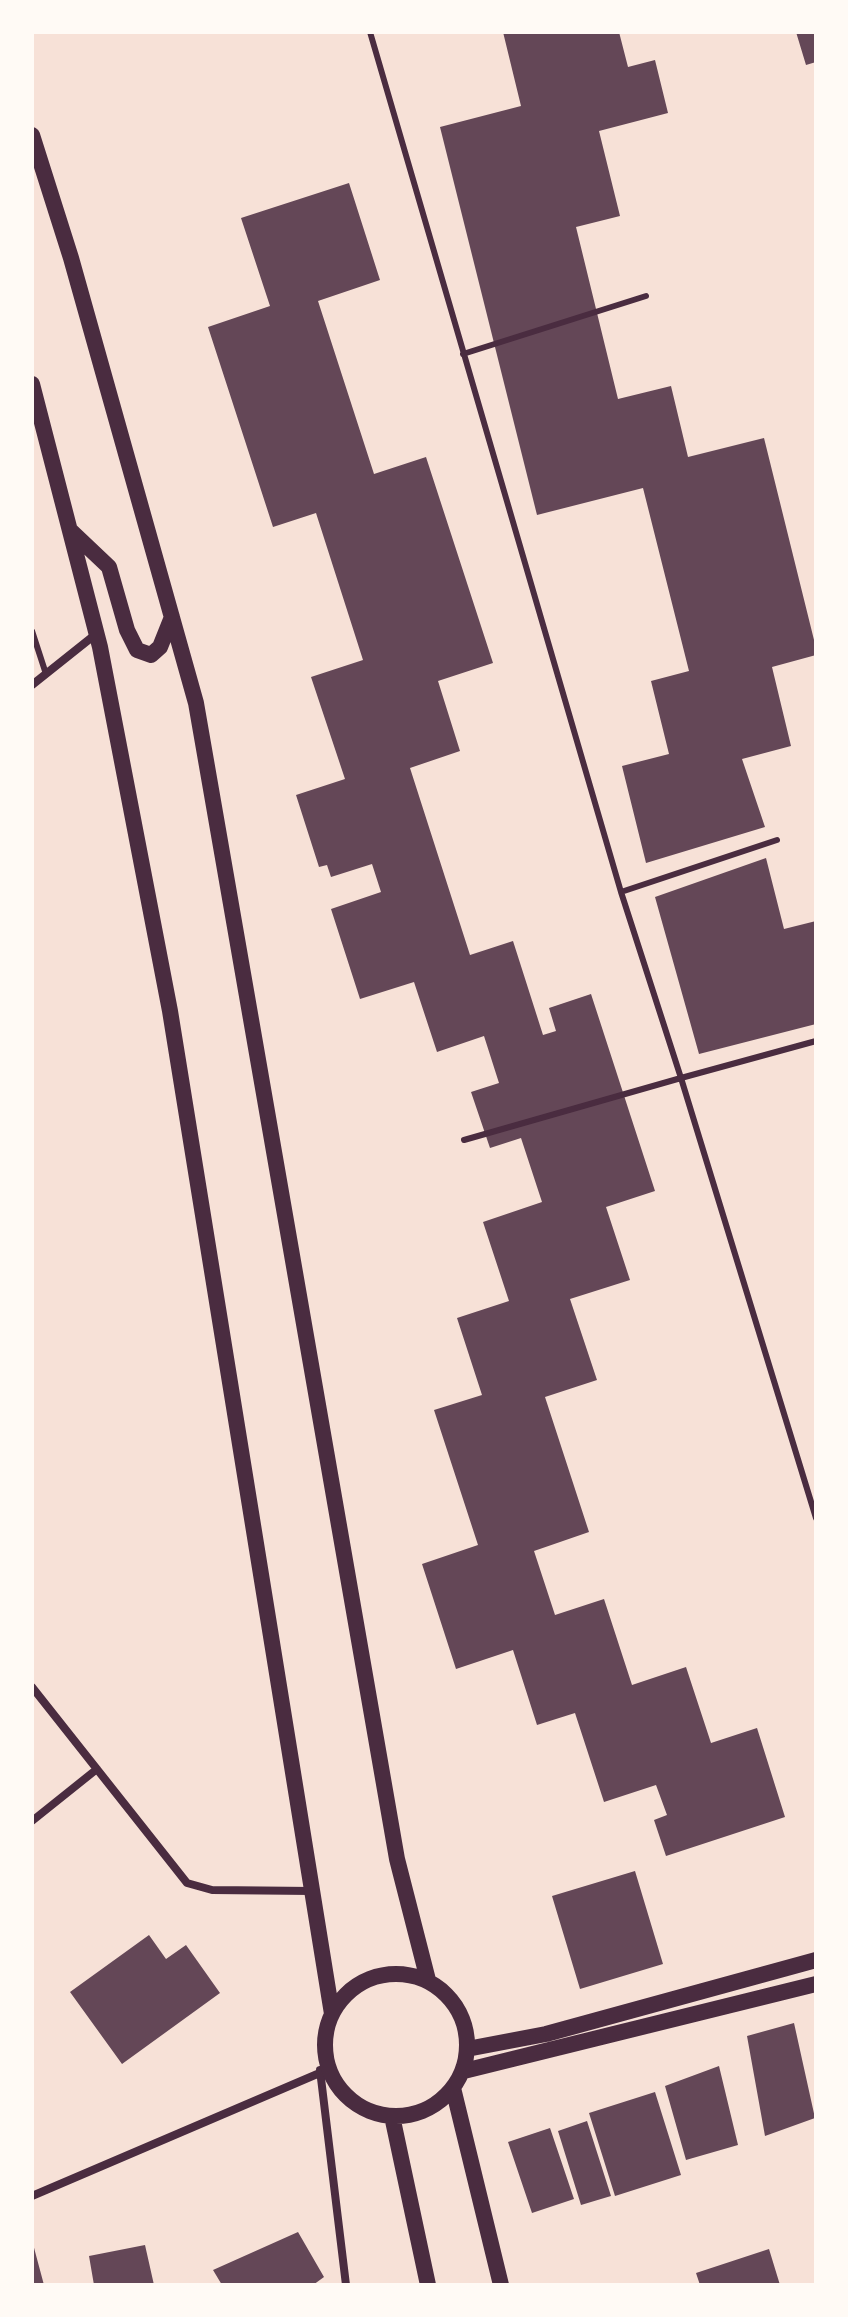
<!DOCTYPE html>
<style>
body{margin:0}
#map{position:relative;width:848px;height:2317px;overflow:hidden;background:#f7e1d7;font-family:"PT Sans Narrow",sans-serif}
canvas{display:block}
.frame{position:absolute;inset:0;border:34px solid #fffaf5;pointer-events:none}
</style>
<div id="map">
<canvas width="848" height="2317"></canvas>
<div class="frame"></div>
</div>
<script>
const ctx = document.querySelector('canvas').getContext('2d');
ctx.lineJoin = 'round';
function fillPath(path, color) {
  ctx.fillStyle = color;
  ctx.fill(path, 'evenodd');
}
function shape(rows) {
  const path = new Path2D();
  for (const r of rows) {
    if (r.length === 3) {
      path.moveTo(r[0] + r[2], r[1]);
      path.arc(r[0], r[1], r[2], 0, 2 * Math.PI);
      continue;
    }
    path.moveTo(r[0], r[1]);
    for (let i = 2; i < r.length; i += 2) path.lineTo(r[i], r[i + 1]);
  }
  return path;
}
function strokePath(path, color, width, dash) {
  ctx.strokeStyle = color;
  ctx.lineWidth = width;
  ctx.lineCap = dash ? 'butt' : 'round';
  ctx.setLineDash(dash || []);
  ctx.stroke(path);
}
fillPath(shape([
 [503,32,619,32,628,67,655,60,668,113,599,131,620,216,576,227,618,399,671,386,688,457,764,438,816,648,816,655,772,667,791,746,742,759,765,827,646,863,622,766,669,754,651,681,689,671,643,488,537,515,440,127,521,106],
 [796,32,816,32,816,62,806,65],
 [349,183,380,280,318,301,374,474,426,457,493,663,438,681,460,751,410,768,470,955,513,941,543,1035,556,1031,549,1008,591,994,655,1191,606,1207,630,1280,570,1299,597,1380,545,1397,589,1532,534,1551,555,1615,604,1599,632,1685,686,1667,711,1743,757,1728,785,1817,666,1856,654,1820,667,1815,656,1785,604,1802,575,1713,537,1725,513,1650,456,1669,422,1564,478,1545,434,1410,482,1395,457,1318,509,1301,483,1222,542,1202,521,1138,490,1148,471,1092,499,1083,484,1036,437,1052,414,982,360,999,331,909,381,892,372,864,331,877,327,865,319,867,296,795,345,779,311,677,363,660,316,513,273,527,208,327,270,306,241,218],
 [766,858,784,929,816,921,816,1024,699,1054,655,897],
 [635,1871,663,1964,580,1989,552,1896],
 [149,1935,166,1959,186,1945,220,1993,122,2064,70,1992],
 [794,2023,815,2118,765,2136,747,2036],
 [719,2066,738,2145,686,2160,665,2086],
 [655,2092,681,2175,615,2196,589,2113],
 [587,2121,611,2196,581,2205,558,2131],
 [550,2128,574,2199,532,2213,508,2142],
 [298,2232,324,2277,313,2285,222,2285,213,2270],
 [33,2244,44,2285,32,2285],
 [145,2245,154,2285,94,2285,89,2256],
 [769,2249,780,2285,700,2285,696,2273]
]), '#644757');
strokePath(shape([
 [370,32,621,892],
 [463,354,646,296],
 [32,631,46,674],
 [777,840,621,892,681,1078,816,1041],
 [464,1140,681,1078,816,1518]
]), '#4a2c40', 6);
strokePath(shape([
 [32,685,96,634],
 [32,1687,187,1883,212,1890,312,1891],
 [32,1821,97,1769],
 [320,2070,346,2285],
 [32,2196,329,2069]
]), '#4a2c40', 8);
strokePath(shape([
 [32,135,71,258,196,703,397,1859,428,1980],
 [32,384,100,647,170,1011,332,2014],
 [71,531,109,567,127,630,137,650,151,655,160,647,172,617],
 [396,2045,71],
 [467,2049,546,2034,816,1960],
 [464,2071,816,1984],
 [453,2088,501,2285],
 [392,2116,428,2285]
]), '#4a2c40', 16);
</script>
